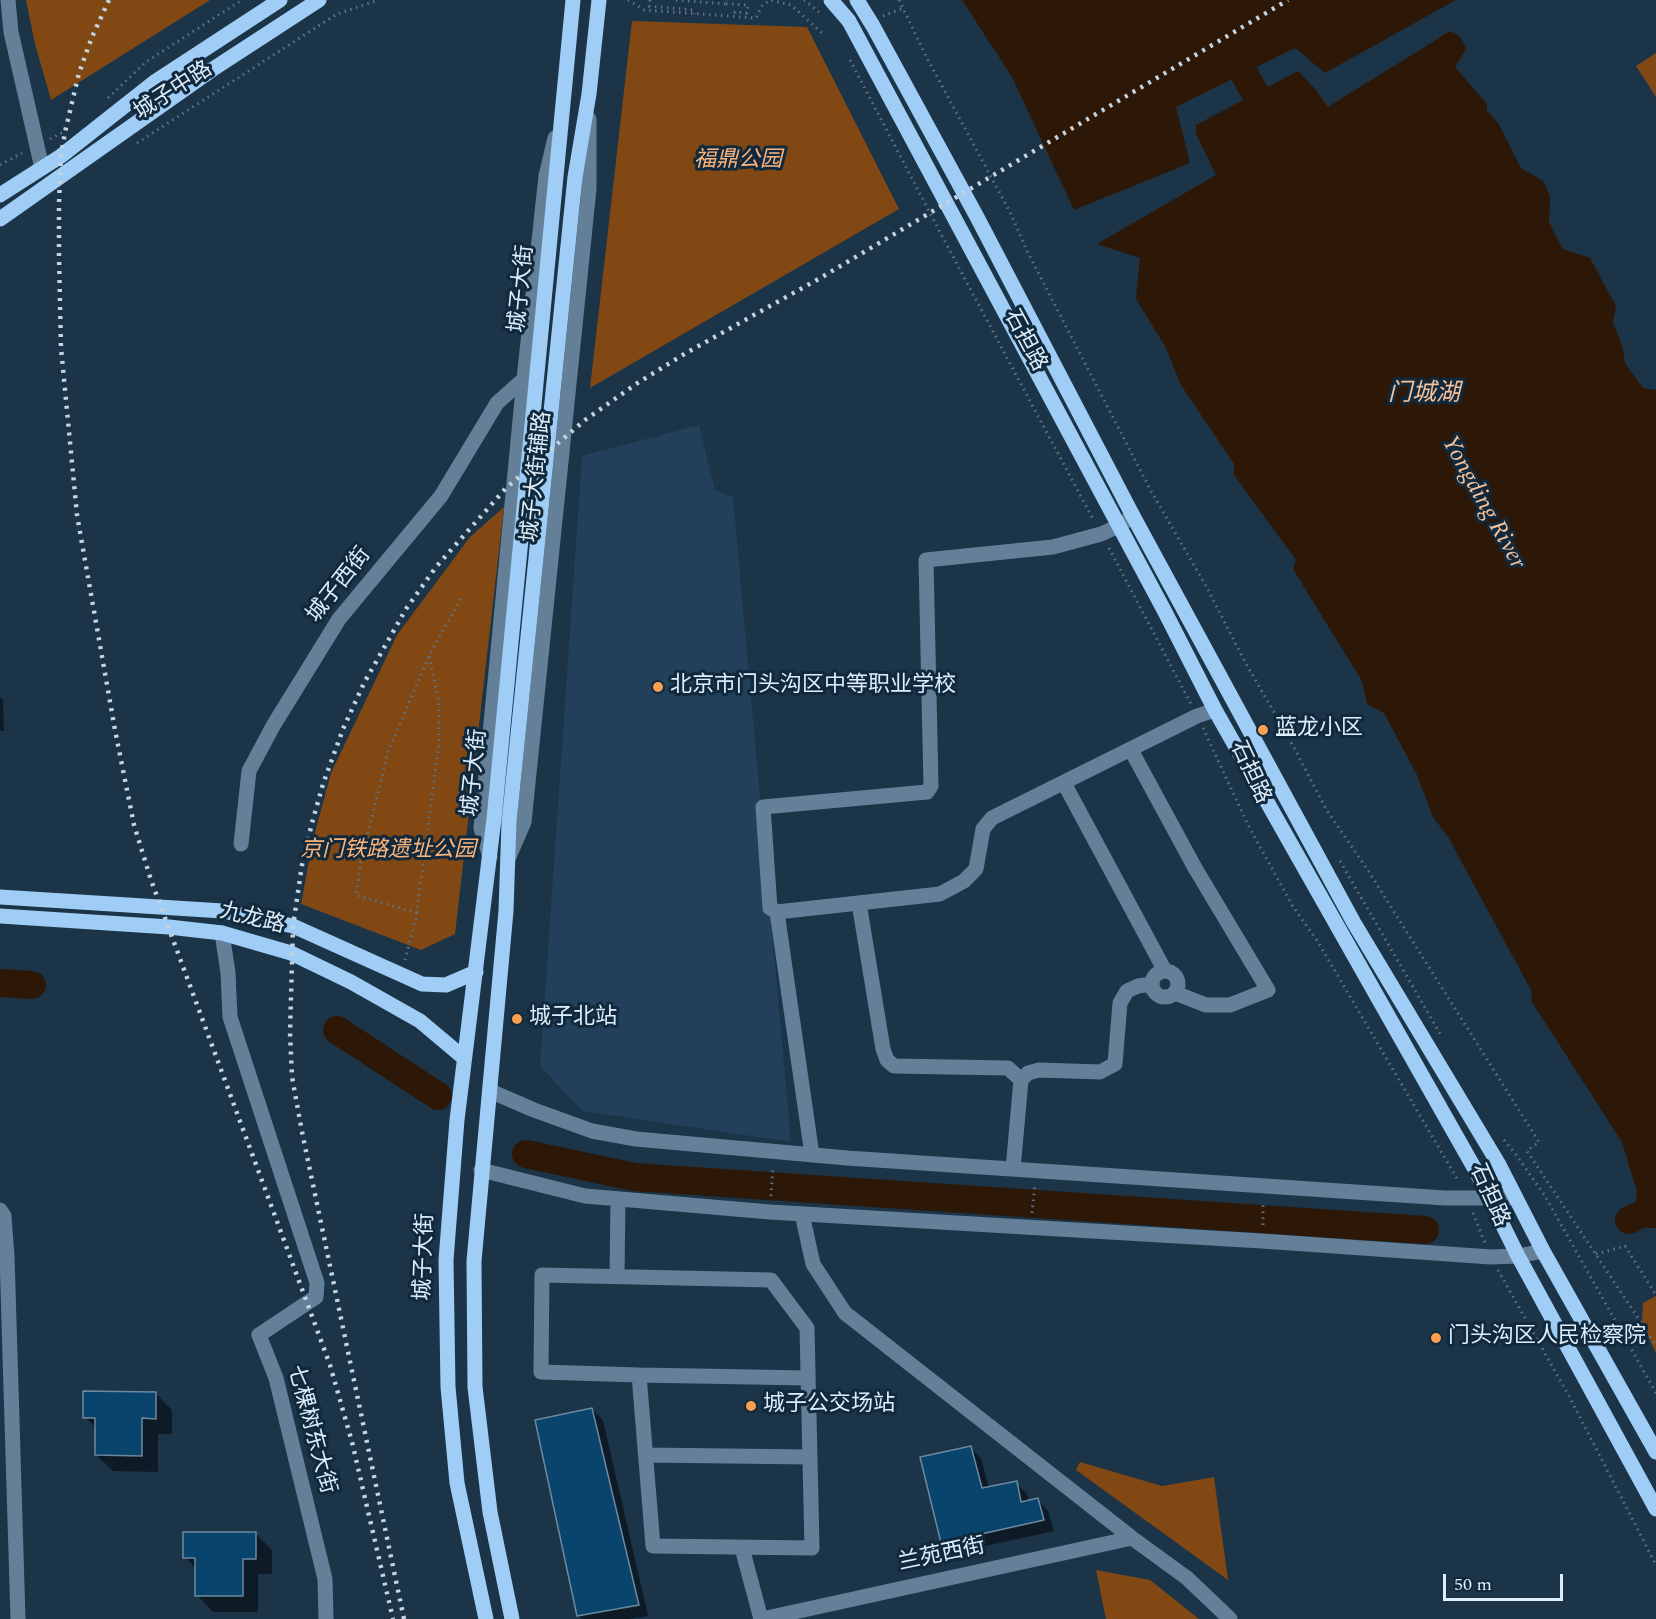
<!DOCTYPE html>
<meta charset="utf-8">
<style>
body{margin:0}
#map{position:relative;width:1656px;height:1619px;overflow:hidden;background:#1b3448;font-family:Spectral,serif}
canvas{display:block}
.scale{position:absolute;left:1443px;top:1574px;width:120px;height:27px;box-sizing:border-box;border:3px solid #deedfa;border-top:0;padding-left:8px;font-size:18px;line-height:21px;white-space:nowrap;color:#deedfa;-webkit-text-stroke:4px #11293d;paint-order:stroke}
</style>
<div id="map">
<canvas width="1656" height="1619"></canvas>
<div class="scale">50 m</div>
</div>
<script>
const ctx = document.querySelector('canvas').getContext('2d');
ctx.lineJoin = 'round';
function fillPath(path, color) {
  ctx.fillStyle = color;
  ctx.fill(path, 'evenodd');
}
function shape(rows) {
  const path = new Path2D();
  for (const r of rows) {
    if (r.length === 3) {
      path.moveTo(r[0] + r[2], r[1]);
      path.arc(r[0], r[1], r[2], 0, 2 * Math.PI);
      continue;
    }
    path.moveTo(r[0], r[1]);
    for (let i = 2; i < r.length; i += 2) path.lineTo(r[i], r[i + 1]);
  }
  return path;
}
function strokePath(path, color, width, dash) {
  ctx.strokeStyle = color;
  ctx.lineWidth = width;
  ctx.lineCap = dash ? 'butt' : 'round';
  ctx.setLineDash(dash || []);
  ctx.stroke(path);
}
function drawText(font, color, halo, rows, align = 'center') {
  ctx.font = font + ' Spectral,"Noto Sans SC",serif';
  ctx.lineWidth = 6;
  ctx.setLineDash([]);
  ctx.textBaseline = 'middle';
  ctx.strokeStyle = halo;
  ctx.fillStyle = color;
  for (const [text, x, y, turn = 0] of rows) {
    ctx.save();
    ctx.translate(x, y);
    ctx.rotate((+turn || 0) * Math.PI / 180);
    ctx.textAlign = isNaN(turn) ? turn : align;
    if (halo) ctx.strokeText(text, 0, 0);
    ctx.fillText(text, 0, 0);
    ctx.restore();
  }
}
fillPath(shape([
 [699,425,715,490,733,497,791,1142,582,1111,540,1066,582,456]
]), '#224059');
fillPath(shape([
 [26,0,210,0,51,100,35,44],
 [632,21,807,27,899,209,590,388],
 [1656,53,1656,97,1636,66],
 [504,507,455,934,421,950,301,904,313,840,331,773,397,635,470,537],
 [1656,1296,1656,1353,1642,1323,1643,1303],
 [1080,1462,1162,1486,1214,1477,1228,1580,1076,1470],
 [1096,1570,1150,1580,1199,1619,1106,1619]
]), '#814814');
fillPath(shape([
 [962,0,1456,0,1325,73,1295,48,1176,107,1190,163,1074,210,1012,77],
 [1450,31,1460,36,1466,49,1455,67,1487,104,1487,111,1498,123,1521,168,1543,181,1550,196,1549,222,1563,249,1590,258,1616,306,1613,322,1623,349,1625,363,1643,388,1656,390,1656,1228,1648,1228,1635,1206,1637,1192,1622,1142,1532,1002,1531,990,1448,837,1433,817,1417,775,1384,713,1367,704,1362,681,1293,569,1296,560,1234,475,1234,464,1181,385,1165,346,1136,299,1140,258,1097,244,1216,175,1196,134,1196,125,1298,71,1316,90,1328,107]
]), '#2d1807');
fillPath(shape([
 [0,697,3,700,4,731,0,731],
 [156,1394,172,1410,172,1434,158,1434,158,1472,113,1471,96,1455,97,1429,85,1417],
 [592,1409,603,1420,648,1616,630,1619,582,1619,579,1616,537,1422],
 [970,1447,981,1458,989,1488,1016,1483,1027,1494,1029,1501,1037,1500,1048,1511,1054,1531,954,1553,943,1542],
 [256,1534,272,1550,272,1574,258,1574,258,1612,213,1612,197,1595,197,1570,185,1557]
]), '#0007');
strokePath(shape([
 [1203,0,1274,127],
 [0,983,32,985],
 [337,1030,438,1096],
 [526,1154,634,1177,1425,1230],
 [1629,1220,1656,1207]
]), '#2d1807', 28);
const building = shape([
 [83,1391,156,1392,156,1419,142,1418,142,1456,95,1455,95,1418,83,1418,83,1391],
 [592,1408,639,1605,577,1616,535,1420,592,1408],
 [971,1446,982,1488,1017,1481,1021,1502,1038,1498,1044,1520,941,1543,920,1457,971,1446],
 [183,1532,256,1532,256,1559,243,1559,243,1596,195,1596,195,1558,183,1558,183,1532]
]);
fillPath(building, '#09446c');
strokePath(building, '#6d89a1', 1.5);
strokePath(shape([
 [628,0,644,10,756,18,762,6,770,0,791,5,823,34],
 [650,0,649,6,693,10,695,14],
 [676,0,726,4,726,0],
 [804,0,819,12],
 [899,0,927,58,1011,214,1027,251,1151,491,1206,586,1245,662,1289,738,1326,809,1369,872,1539,1142,1527,1151,1656,1345],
 [726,4,748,5,747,13,735,12,734,16],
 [883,16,903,8],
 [850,60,941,234,1094,521],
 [108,98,146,62,242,0],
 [50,139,65,131],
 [137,143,337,14,379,0],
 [0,165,22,153],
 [1109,548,1191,704],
 [1203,728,1248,825,1292,905,1318,942,1459,1182],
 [1340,861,1442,1037],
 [417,913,356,895,361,861,388,752,429,656],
 [405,960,416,918,439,743,439,703,429,655,461,599],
 [1504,1140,1517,1156,1545,1196,1656,1393],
 [771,1196,773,1167],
 [1032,1213,1035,1184],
 [1473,1213,1485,1243],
 [1263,1225,1263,1202],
 [1596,1254,1625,1246,1656,1295],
 [1498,1270,1569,1396,1656,1565]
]), '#5e7385', 3, [1.5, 4.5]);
strokePath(shape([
 [8,0,11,32,42,168],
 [1131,750,1195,868,1268,990,1230,1005,1206,1005,1175,993],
 [1064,783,1165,971],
 [241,844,249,771,273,726,339,619,441,496,497,403,524,379],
 [490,857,481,828,524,379,546,176,555,138],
 [508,859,524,822,589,189,589,119],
 [859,903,883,1049,887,1060,894,1066,1008,1068,1021,1080],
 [777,912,940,894,964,881,976,869,983,829,992,818,1197,716,1215,710],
 [222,933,228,973,230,1017,317,1283,316,1297,259,1335,276,1378,325,1579,326,1619],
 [1165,984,13],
 [490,1091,534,1110,592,1131,636,1139,847,1158,1445,1198,1516,1198],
 [812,1155,777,912,770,908,763,807,927,792,931,786,926,560,1053,547,1101,534,1119,526,1133,516],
 [1013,1169,1021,1080,1028,1073,1039,1070,1100,1072,1115,1064,1120,1003,1127,991,1138,986,1152,984],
 [481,1170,585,1196,770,1212,1262,1241,1491,1257,1518,1256,1543,1251],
 [0,1210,4,1216,7,1256,18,1619],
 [802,1214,813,1264,845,1313,1132,1538,1187,1578,1230,1619],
 [542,1275,771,1280,807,1328,812,1548,653,1546,639,1375,541,1372,542,1275],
 [617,1276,618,1199],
 [639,1375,808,1378],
 [646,1455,810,1457],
 [742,1548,761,1619],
 [762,1619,1132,1538]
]), '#648098', 15);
strokePath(shape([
 [831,0,849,21,1165,612,1215,710,1476,1171,1518,1256,1656,1509],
 [857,0,873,26,977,217,1133,516,1354,923,1498,1163,1543,1251,1656,1452],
 [0,195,61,156,156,81,280,0],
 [0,219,213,69,319,0],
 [0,897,223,911,293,926,422,984,446,985,476,972],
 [0,916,169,927,222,933,291,953,351,982,420,1021,464,1058],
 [486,1619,457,1483,448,1387,446,1260,457,1120,494,819,573,0],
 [512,1619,490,1512,475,1387,474,1261,506,911,509,822,575,177,589,94,599,0]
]), '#9fcdf5', 15);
strokePath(shape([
 [109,0,92,37,79,73,65,132,61,156,59,203,59,256,61,348,77,515,115,730,134,825,151,880,330,1365,352,1442,393,1619],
 [404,1619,303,1137,292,1077,290,1033,293,926,302,865,312,823,323,784,343,729,364,683,406,609,436,567,506,488,585,420,636,384,686,353,822,277,1288,0]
]), '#c4d4e2', 4.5, [3, 6]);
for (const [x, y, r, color] of [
 [658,687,6,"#fb9e50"],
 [1263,730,6,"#fb9e50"],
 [517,1019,6,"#fb9e50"],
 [1436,1338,6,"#fb9e50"],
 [751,1406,6,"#fb9e50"]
]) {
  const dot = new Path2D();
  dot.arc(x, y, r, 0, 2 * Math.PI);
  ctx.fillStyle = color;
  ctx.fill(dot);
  strokePath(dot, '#11293d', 2);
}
drawText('22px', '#deedfa', '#11293d', [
 ["城子中路",174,92,-33],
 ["城子大街",523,289,-84],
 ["石担路",1024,341,62],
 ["城子大街辅路",538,477,-84],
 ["城子西街",340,586,-52],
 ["城子大街",476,773,-84],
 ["石担路",1249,773,65],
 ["九龙路",252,920,14],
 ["石担路",1488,1196,66],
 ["城子大街",426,1257,-88],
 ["七棵树东大街",310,1430,75],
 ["兰苑西街",942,1556,-12]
]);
drawText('italic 22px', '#fcb37a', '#11293d', [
 ["福鼎公园",738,162],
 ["京门铁路遗址公园",388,852]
]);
drawText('22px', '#deedfa', '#11293d', [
 ["北京市门头沟区中等职业学校",670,687],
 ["蓝龙小区",1275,730],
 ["城子北站",529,1019],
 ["门头沟区人民检察院",1448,1338],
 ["城子公交场站",763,1406]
], 'left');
drawText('italic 24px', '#f7c096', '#11293d', [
 ["门城湖",1424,395],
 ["Yongding River",1482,503,61]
]);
</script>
